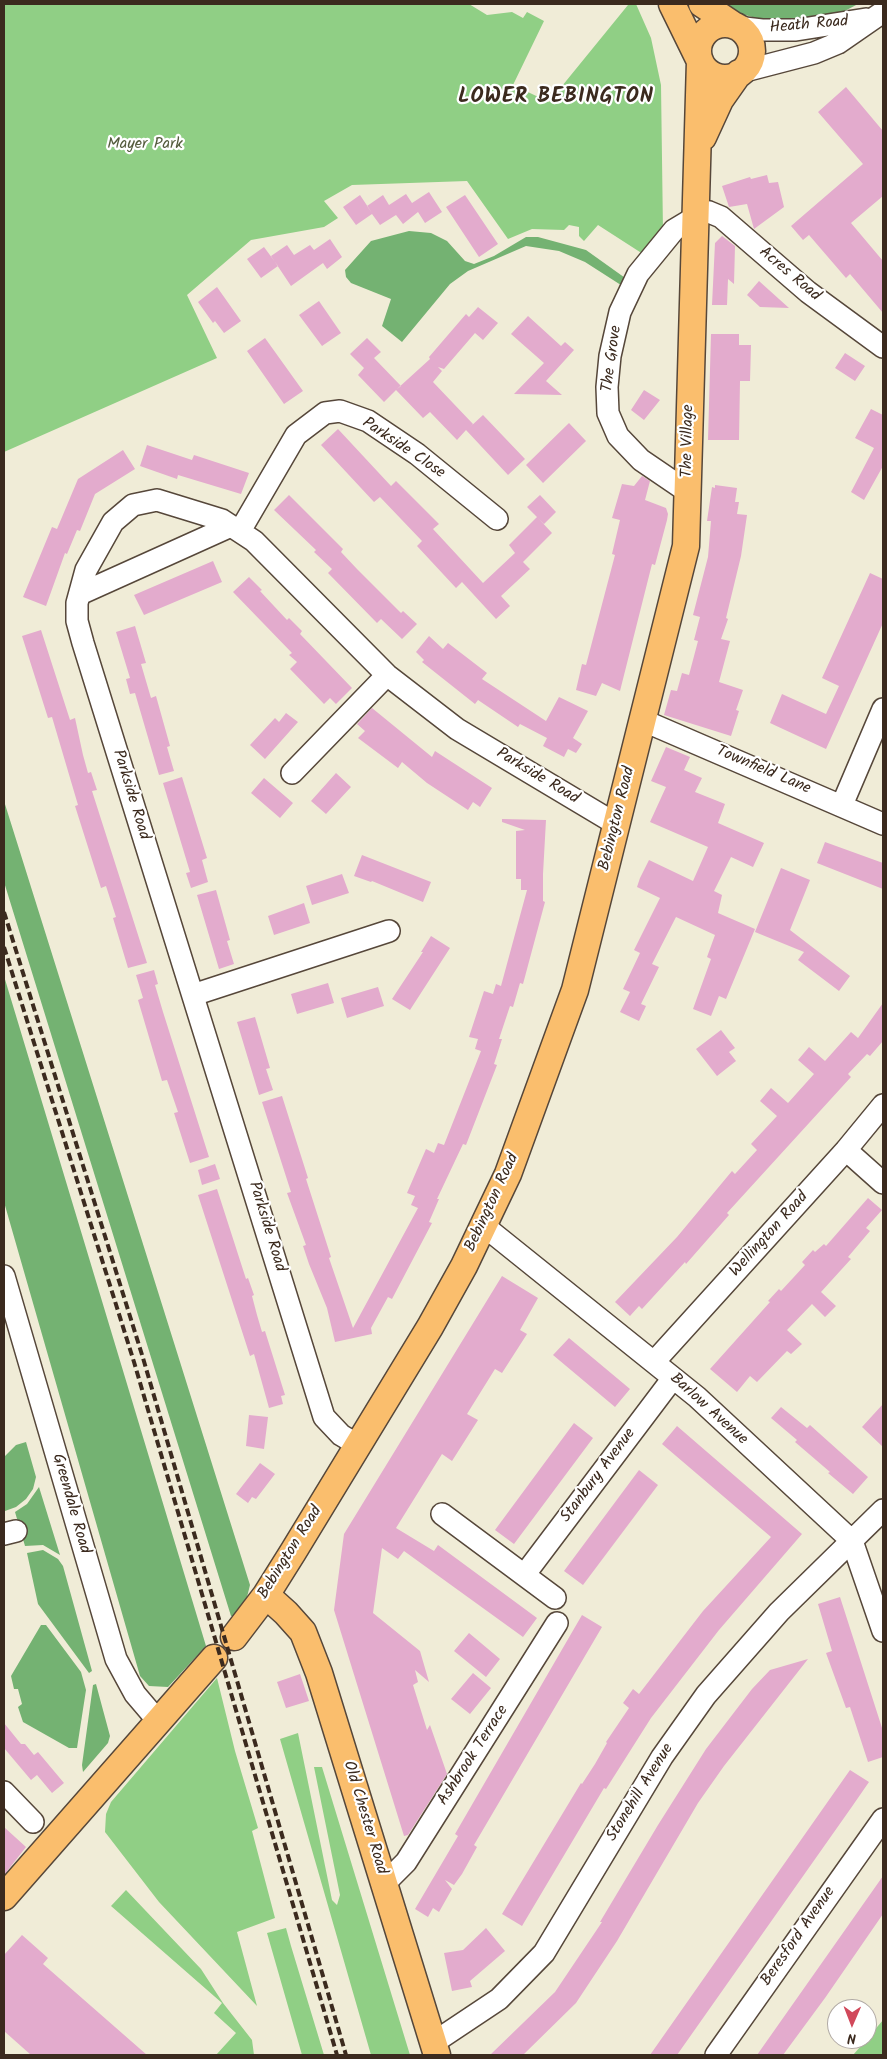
<!DOCTYPE html>
<style>
body{margin:0}
#map{position:relative;width:887px;height:2059px;overflow:hidden;background:#f0ecd7;font-family:Kalam,sans-serif}
canvas{display:block}
.frame{position:absolute;inset:0;border:5px solid #3b2a1e;pointer-events:none}
.north{position:absolute;left:827px;top:1999px;width:50px;height:50px;box-sizing:border-box;background:#fff;border:1px solid #b1aaa5;border-radius:50%;rotate:181deg;font-size:14px;font-weight:700;line-height:20px;text-align:center;color:#3b2a1e}
.north::after{content:'';display:block;margin:auto;width:18px;height:22px;background:#d1495b;clip-path:polygon(50% 0,100% 100%,50% 72%,0 100%)}
</style>
<div id="map">
<canvas width="887" height="2059"></canvas>
<div class="frame"></div>
<div class="north">N</div>
</div>
<script>
const ctx = document.querySelector('canvas').getContext('2d');
ctx.lineJoin = 'round';
function fillPath(path, color) {
  ctx.fillStyle = color;
  ctx.fill(path, 'evenodd');
}
function shape(rows) {
  const path = new Path2D();
  for (const r of rows) {
    if (r.length === 3) {
      path.moveTo(r[0] + r[2], r[1]);
      path.arc(r[0], r[1], r[2], 0, 2 * Math.PI);
      continue;
    }
    path.moveTo(r[0], r[1]);
    for (let i = 2; i < r.length; i += 2) path.lineTo(r[i], r[i + 1]);
  }
  return path;
}
function strokePath(path, color, width, dash) {
  ctx.strokeStyle = color;
  ctx.lineWidth = width;
  ctx.lineCap = dash ? 'butt' : 'round';
  ctx.setLineDash(dash || []);
  ctx.stroke(path);
}
function drawText(font, color, halo, rows, align = 'center') {
  ctx.font = font + ' Kalam,sans-serif';
  ctx.lineWidth = 4.5;
  ctx.setLineDash([]);
  ctx.textBaseline = 'middle';
  ctx.strokeStyle = halo;
  ctx.fillStyle = color;
  for (const [text, x, y, turn = 0] of rows) {
    ctx.save();
    ctx.translate(x, y);
    ctx.rotate((+turn || 0) * Math.PI / 180);
    ctx.textAlign = isNaN(turn) ? turn : align;
    if (halo) ctx.strokeText(text, 0, 0);
    ctx.fillText(text, 0, 0);
    ctx.restore();
  }
}
fillPath(shape([
 [4,4,469,4,487,15,512,12,523,18,527,12,544,21,513,85,549,102,628,5,636,4,651,38,661,85,663,232,643,254,598,225,584,241,579,236,579,227,569,225,564,230,532,229,508,239,467,181,352,185,324,201,338,218,324,227,251,240,187,295,217,358,4,452],
 [217,1678,235,1751,258,1828,252,1831,275,1918,237,1932,257,2006,159,1902,105,1832,106,1814,111,1802],
 [298,1733,332,1900,337,1905,340,1895,314,1767,322,1767,410,2055,371,2055,280,1739],
 [126,1890,201,1969,223,2003,252,2040,254,2055,216,2055,236,2033,214,2013,222,2003,111,1906],
 [286,1928,291,1946,324,2055,302,2055,267,1933],
 [883,2020,883,2055,853,2055,867,2039]
]), '#90cf85');
fillPath(shape([
 [724,4,858,4,839,14,785,22,756,18,734,12],
 [409,231,431,233,447,241,465,261,474,264,494,256,526,237,538,237,586,250,628,280,624,287,585,262,559,251,526,246,468,271,450,284,402,342,382,326,391,299,351,283,346,277,345,270,371,241],
 [4,801,250,1585,247,1597,235,1616,231,1616,4,882],
 [4,976,206,1646,168,1687,149,1686,140,1676,4,1202],
 [26,1442,36,1477,33,1489,26,1499,16,1507,5,1511,4,1457,16,1445],
 [39,1487,60,1555,43,1545,25,1546,15,1512,27,1504],
 [43,1550,58,1559,63,1566,92,1671,89,1673,38,1604,27,1553],
 [41,1625,46,1625,81,1672,86,1690,77,1748,69,1748,23,1722,18,1707,22,1704,18,1689,14,1689,11,1676],
 [96,1684,110,1736,108,1743,83,1772,82,1765,93,1685]
]), '#74b272');
fillPath(shape([
 [846,87,883,131,883,196,851,223,883,261,883,313,850,274,846,278,809,235,803,240,791,226,863,164,818,112],
 [767,175,769,183,778,182,784,207,754,229,747,204,729,207,722,186,750,177,751,179],
 [429,192,442,212,425,223,418,212,403,224,396,215,380,225,372,214,356,225,343,207,360,195,372,213,367,206,383,195,389,205,406,194,412,203],
 [465,195,498,244,479,257,446,207],
 [722,236,735,246,734,284,728,279,727,305,712,305,715,243],
 [330,239,342,257,327,269,323,263,291,286,271,256,287,245,294,255,310,245,314,250],
 [264,247,278,266,261,278,247,259],
 [759,281,789,308,760,307,747,295],
 [217,287,241,321,224,333,215,321,213,323,198,302],
 [319,301,341,333,322,346,299,315],
 [478,307,498,323,483,340,475,333,444,369,438,367,442,371,433,382,473,424,470,427,483,415,525,459,508,475,466,430,457,440,430,412,423,418,396,390,384,402,358,375,364,368,350,354,367,338,381,352,374,358,401,386,397,389,430,359,429,357,466,314,469,317],
 [528,316,561,346,565,342,574,350,546,381,562,395,514,394,544,363,511,334],
 [711,334,739,334,739,345,751,345,750,381,740,381,739,440,708,440],
 [265,338,303,391,284,404,247,351],
 [845,353,865,366,855,381,835,368],
 [644,390,660,400,644,420,631,410],
 [871,409,883,415,883,466,864,500,851,492,874,448,855,438],
 [569,423,586,441,543,483,526,465],
 [338,429,391,486,396,481,439,524,433,529,483,583,515,553,509,545,537,517,527,507,540,495,556,512,544,524,538,518,552,533,523,562,530,569,501,596,510,606,496,619,462,582,456,588,417,546,422,541,380,497,374,502,321,445],
 [147,445,192,460,194,455,249,473,241,494,178,475,177,479,140,466],
 [123,450,135,469,95,494,80,531,77,530,67,554,65,553,46,606,23,597,52,527,57,529,78,479],
 [642,476,650,481,645,500,666,508,668,514,667,520,655,565,652,564,620,691,602,683,596,696,576,690,582,664,586,665,615,555,612,554,620,520,612,518,622,484,634,486],
 [715,485,737,488,735,502,739,502,737,514,747,515,741,556,726,618,728,619,721,639,730,641,719,682,743,690,736,710,739,711,731,736,664,715,671,690,677,691,682,673,689,675,698,641,694,640,700,617,693,615,708,557,711,521,707,521,712,487,715,488],
 [289,495,343,549,341,552,357,569,401,613,403,611,417,624,402,639,381,619,377,623,328,573,332,569,314,552,316,550,274,510],
 [213,561,222,582,144,615,134,595],
 [870,573,883,579,883,623,826,749,770,723,782,694,826,714,839,686,822,678],
 [249,577,262,590,260,591,287,620,289,618,302,631,300,634,352,688,336,704,330,698,324,704,290,669,297,662,289,655,292,653,233,592],
 [135,626,146,663,141,664,151,698,156,696,170,746,167,747,174,771,159,775,135,693,130,694,126,679,130,678,116,632],
 [41,630,70,720,75,718,83,755,88,773,91,772,97,790,92,791,147,963,128,968,113,918,116,917,106,886,101,888,75,806,78,805,52,717,48,718,22,636],
 [429,636,443,649,448,643,487,673,482,679,546,721,559,697,588,711,573,738,582,744,576,753,568,749,564,757,543,746,547,738,520,724,518,727,478,700,475,704,422,662,424,660,416,652],
 [372,708,432,757,435,751,492,788,480,807,473,802,468,810,427,783,402,762,398,768,358,738,365,731,357,724],
 [286,713,298,722,265,759,250,745,275,718,279,722],
 [666,747,690,757,684,770,702,778,695,792,725,804,718,823,764,843,753,867,731,857,714,891,722,895,718,913,755,929,726,999,719,996,711,1016,693,1009,711,959,707,957,715,935,676,917,652,964,659,967,641,1004,646,1006,639,1021,620,1012,630,992,623,989,640,953,634,950,660,898,637,887,640,878,649,860,693,881,708,847,650,822,666,787,651,781],
 [336,773,351,787,326,814,311,801],
 [182,777,207,858,202,860,208,882,191,888,186,873,190,872,163,783],
 [264,778,293,803,280,818,251,793],
 [502,819,546,820,543,874,543,901,545,902,523,984,520,983,513,1007,510,1006,499,1039,502,1039,494,1064,497,1065,466,1145,463,1144,437,1199,439,1199,429,1222,432,1223,392,1299,388,1297,371,1328,372,1334,335,1342,327,1308,309,1264,303,1246,306,1245,287,1193,291,1192,262,1102,282,1096,308,1178,306,1179,331,1257,329,1258,353,1328,418,1208,411,1205,415,1196,407,1193,426,1149,434,1153,438,1143,444,1145,481,1051,475,1049,478,1039,469,1037,484,991,493,994,496,984,501,986,527,890,521,890,521,879,516,879,516,831,525,830,502,822],
 [825,842,883,863,883,889,817,863],
 [362,855,431,882,423,902,372,881,371,882,354,876],
 [781,868,810,880,790,930,850,976,839,991,798,960,804,952,755,932],
 [342,874,349,893,312,905,306,886],
 [216,890,230,940,227,941,234,964,219,969,197,895],
 [304,903,310,923,274,935,268,916],
 [431,936,450,948,410,1010,392,999,423,952,421,952],
 [154,970,158,984,155,985,163,1012,209,1157,190,1163,174,1113,178,1112,167,1080,162,1081,138,1000,143,998,136,975],
 [328,983,334,1003,297,1014,291,994],
 [378,987,384,1006,347,1018,341,998],
 [883,1003,883,1041,870,1056,867,1054,848,1074,851,1077,727,1213,729,1215,686,1264,685,1262,642,1309,639,1306,630,1316,615,1302,677,1237,732,1171,735,1174,757,1150,751,1144,777,1116,760,1101,771,1088,788,1103,814,1074,798,1060,809,1047,825,1061,851,1032,858,1038],
 [255,1017,270,1068,266,1069,273,1090,259,1095,237,1022],
 [721,1030,735,1048,729,1052,736,1061,717,1076,696,1049],
 [215,1164,220,1179,202,1185,198,1170],
 [217,1189,246,1279,248,1278,254,1295,252,1296,257,1315,262,1332,265,1331,285,1395,281,1396,283,1404,269,1408,254,1354,250,1356,198,1195],
 [868,1198,882,1210,866,1228,870,1231,848,1257,851,1259,821,1292,836,1306,825,1317,812,1304,787,1330,802,1344,791,1354,787,1351,757,1382,750,1376,737,1392,710,1369,770,1302,768,1301,779,1289,781,1291,805,1265,802,1262,813,1250,815,1252,824,1244,826,1246],
 [502,1276,538,1298,520,1330,527,1334,502,1373,495,1369,467,1414,478,1420,452,1461,442,1454,396,1528,434,1551,438,1545,537,1618,523,1637,404,1551,398,1559,382,1548,373,1613,420,1651,429,1682,415,1670,418,1682,413,1685,427,1730,430,1725,447,1774,408,1835,404,1836,334,1610,344,1534],
 [569,1338,630,1389,615,1407,553,1355],
 [883,1404,883,1447,862,1427],
 [781,1407,807,1428,810,1425,868,1477,853,1494,828,1473,830,1472,795,1442,797,1440,771,1418],
 [249,1415,268,1417,264,1449,246,1446],
 [574,1423,593,1438,514,1544,495,1530],
 [677,1426,802,1534,719,1630,651,1718,606,1789,604,1788,522,1926,502,1914,581,1783,582,1784,595,1764,607,1743,606,1742,629,1708,623,1703,633,1689,639,1694,703,1611,771,1537,662,1444],
 [260,1463,275,1474,256,1499,252,1497,248,1503,236,1494],
 [639,1470,658,1485,583,1585,564,1571],
 [840,1597,883,1731,883,1757,868,1762,850,1707,846,1708,826,1653,832,1651,818,1604],
 [582,1615,602,1627,474,1845,477,1847,462,1874,454,1885,445,1880,452,1889,439,1912,433,1908,428,1917,415,1909,458,1836,455,1834],
 [469,1633,500,1659,486,1677,454,1651],
 [808,1659,724,1766,698,1803,617,1941,576,2003,523,2055,490,2055,555,1992,602,1922,600,1922,658,1825,706,1749,752,1689,770,1670],
 [473,1673,491,1688,470,1714,451,1699],
 [300,1674,309,1701,286,1708,277,1682],
 [4,1723,21,1744,25,1744,34,1755,38,1752,64,1783,52,1793,37,1775,31,1780,4,1748],
 [850,1770,869,1782,851,1808,677,2055,650,2055],
 [4,1827,26,1847,4,1875],
 [883,1876,883,1914,825,1998,783,2055,757,2055],
 [486,1928,505,1951,470,1981,472,1987,452,1991,444,1953,463,1950],
 [22,1935,48,1958,43,1964,147,2055,31,2055,4,2031,4,1955]
]), '#e3abcd');
const minor = shape([
 [736,27,762,30,796,30,866,19],
 [741,72,814,53,838,43,883,12],
 [694,210,709,212,721,217,808,292,883,347],
 [688,492,641,460,618,436,608,413,607,387,610,356,620,312,638,274,674,230,694,218],
 [240,531,296,435,325,413,340,411,368,421,417,454,497,519],
 [80,594,231,526],
 [642,720,883,824],
 [292,773,387,675],
 [842,805,883,709],
 [193,995,389,931],
 [846,1150,883,1183],
 [484,1226,697,1397,852,1541,883,1631],
 [4,1276,116,1659,135,1694,158,1721],
 [654,1362,846,1150,883,1105],
 [358,1445,341,1435,324,1417,83,643,77,621,77,603,86,570,113,522,133,505,157,500,222,520,254,541,387,675,457,729,616,824],
 [442,1514,555,1598],
 [4,1534,16,1531],
 [525,1574,673,1378],
 [4,1792,33,1822],
 [384,1884,406,1862,557,1623],
 [433,2043,499,1999,544,1953,662,1757,706,1695,779,1612,883,1510],
 [716,2055,883,1819]
]);
const major = shape([
 [672,4,699,59],
 [702,4,735,26],
 [725,51,27],
 [703,137,720,100,739,73],
 [266,1595,286,1613,303,1632,319,1673,437,2055],
 [234,1637,266,1595,293,1552,430,1327,464,1266,508,1174,575,990,686,546,700,61],
 [4,1897,214,1658]
]);
strokePath(minor, '#56473a', 24);
strokePath(major, '#56473a', 29);
strokePath(minor, '#fff', 21);
strokePath(major, '#fabe6d', 26);
strokePath(shape([
 [4,912,143,1358,346,2055],
 [4,947,134,1362,337,2055]
]), '#3b2a1e', 4, [8, 4]);
drawText('16px', '#3b2a1e', '#fff', [
 ["Heath Road",809,26,-5],
 ["Acres Road",789,275,40],
 ["The Grove",613,359,-82],
 ["The Village",689,441,-89],
 ["Parkside Close",403,449,34],
 ["Townfield Lane",763,771,23],
 ["Parkside Road",537,777,31],
 ["Parkside Road",130,795,73],
 ["Bebington Road",618,819,-76],
 ["Bebington Road",493,1203,-65],
 ["Parkside Road",266,1227,73],
 ["Wellington Road",770,1235,-48],
 ["Barlow Avenue",708,1410,42],
 ["Stanbury Avenue",599,1476,-53],
 ["Greendale Road",70,1504,74],
 ["Bebington Road",291,1553,-58],
 ["Ashbrook Terrace",474,1756,-57],
 ["Stonehill Avenue",641,1793,-58],
 ["Old Chester Road",364,1818,73],
 ["Beresford Avenue",799,1937,-55]
]);
drawText('16px', '#545c3d', '#fff', [
 ["Mayer Park",145,145]
]);
ctx.letterSpacing = '1px';
drawText('bold 21px', '#3b2a1e', '#fff', [
 ["LOWER BEBINGTON",556,98]
]);
ctx.letterSpacing = '0px';
</script>
